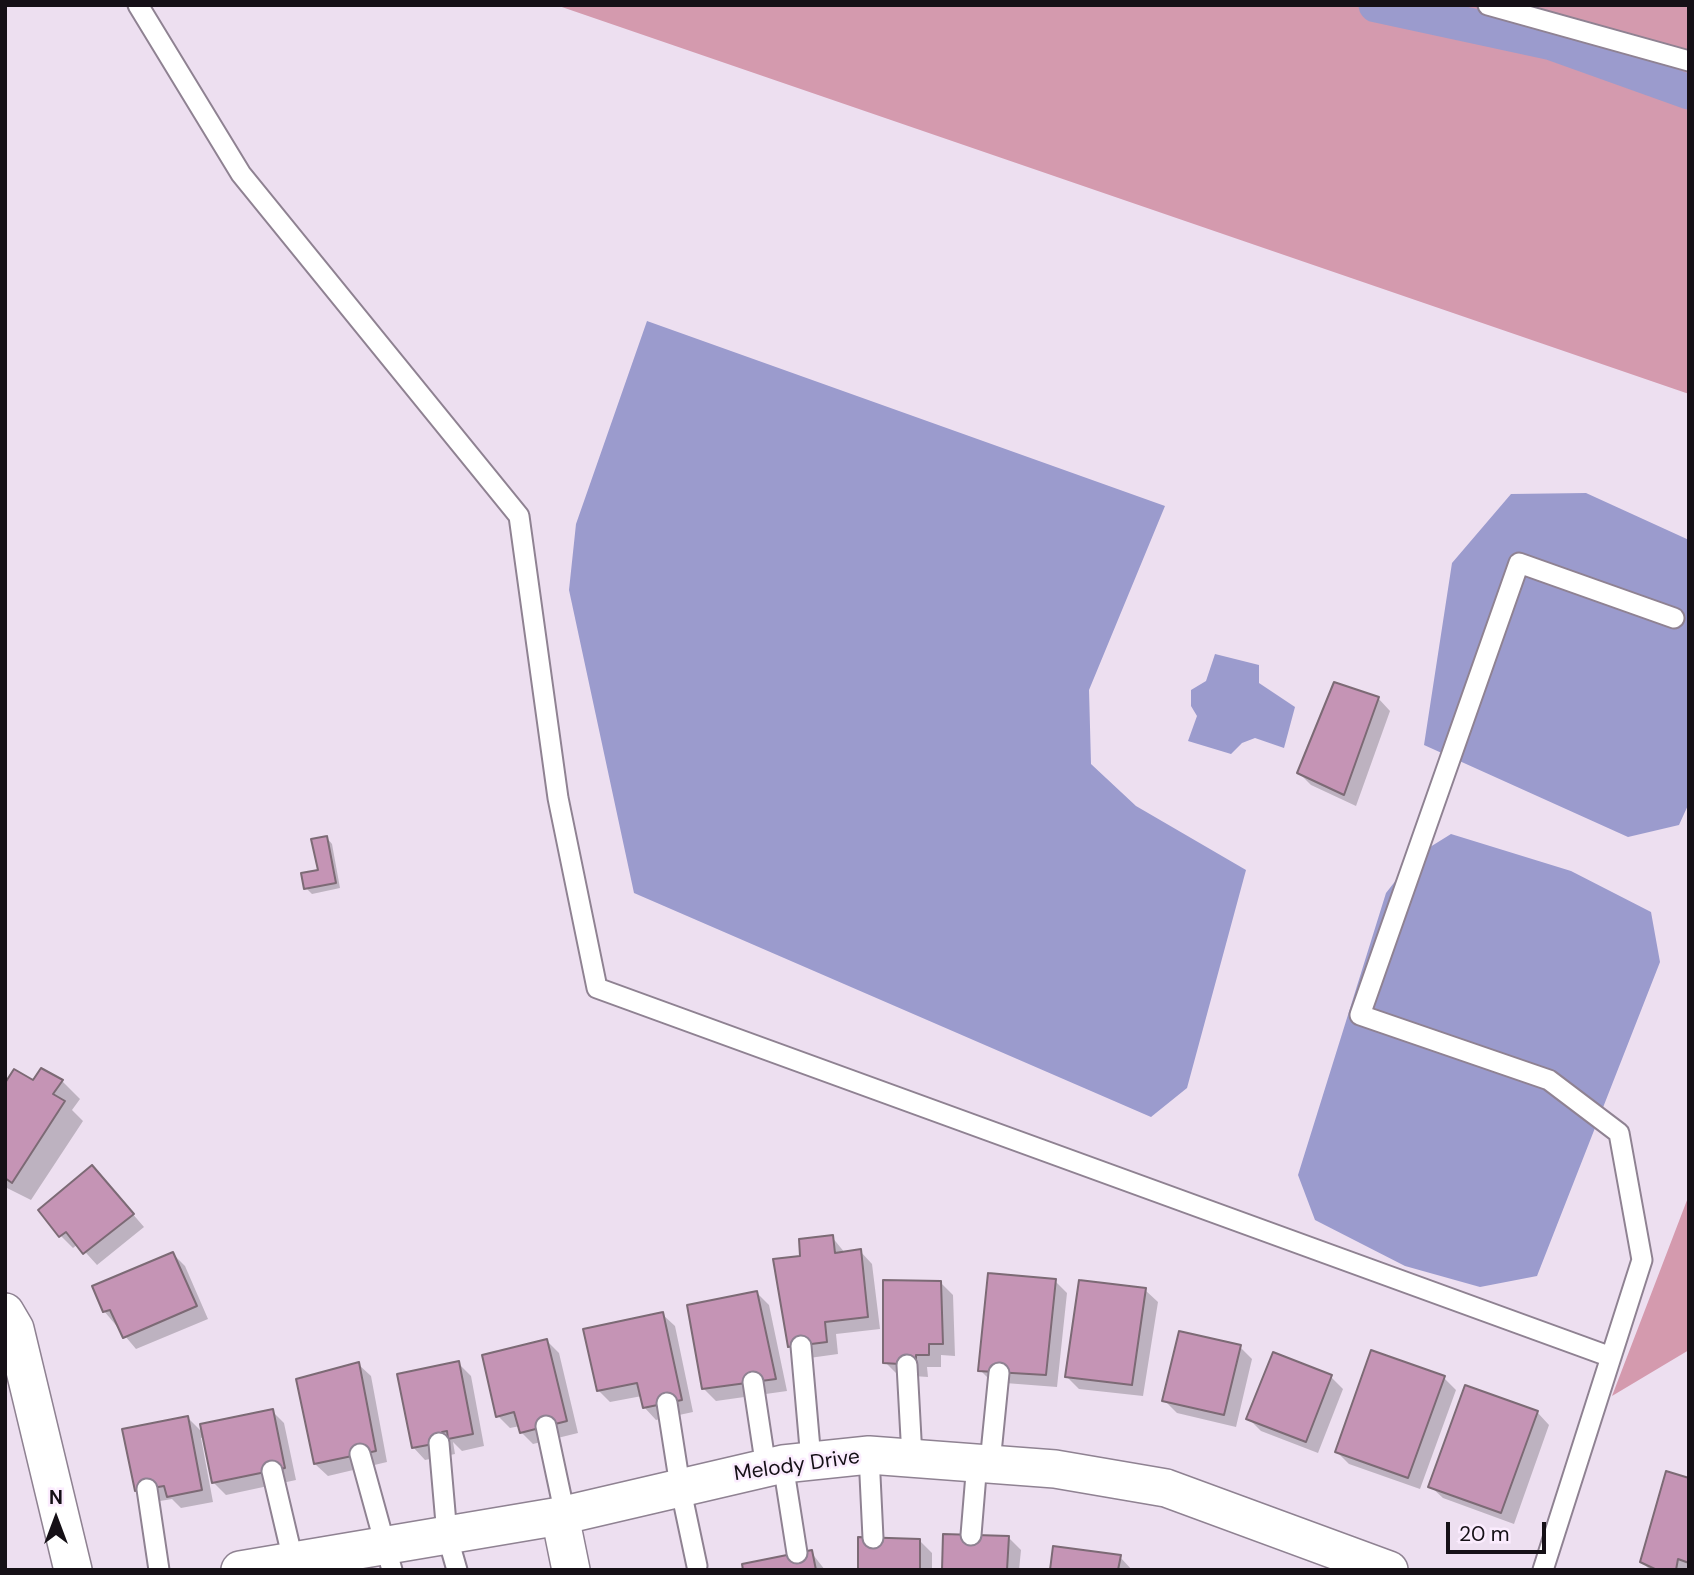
<!DOCTYPE html>
<style>
body{margin:0}
#map{position:relative;width:1694px;height:1575px;overflow:hidden;background:#eddff0;font-family:"DM Sans",sans-serif}
canvas{display:block}
.frame{position:absolute;inset:0;border:7px solid #151016;pointer-events:none}
.north{position:absolute;left:21px;top:1484px;width:70px;height:70px;-webkit-text-stroke:5px #fbecfe;paint-order:stroke;rotate:0deg;font-size:19px;font-weight:700;line-height:28px;text-align:center;color:#151016}
.north::after{content:'';display:block;margin:auto;width:24px;height:32px;background:#151016;clip-path:polygon(50% 0,100% 100%,50% 72%,0 100%)}
.scale{position:absolute;left:1446px;top:1522px;width:100px;height:32px;box-sizing:border-box;border:4px solid #151016;border-top:0;padding-left:9px;font-size:21px;line-height:24px;white-space:nowrap;color:#151016;-webkit-text-stroke:5px #fbecfe;paint-order:stroke}
</style>
<div id="map">
<canvas width="1694" height="1575"></canvas>
<div class="frame"></div>
<div class="north">N</div>
<div class="scale">20 m</div>
</div>
<script>
const ctx = document.querySelector('canvas').getContext('2d');
ctx.lineJoin = 'round';
function fillPath(path, color) {
  ctx.fillStyle = color;
  ctx.fill(path, 'evenodd');
}
function shape(rows) {
  const path = new Path2D();
  for (const r of rows) {
    path.moveTo(r[0], r[1]);
    for (let i = 2; i < r.length; i += 2) path.lineTo(r[i], r[i + 1]);
  }
  return path;
}
function strokePath(path, color, width, dash) {
  ctx.strokeStyle = color;
  ctx.lineWidth = width;
  ctx.lineCap = dash ? 'butt' : 'round';
  ctx.setLineDash(dash || []);
  ctx.stroke(path);
}
function drawText(font, color, halo, rows, align = 'center') {
  ctx.font = font + ' "DM Sans",sans-serif';
  ctx.lineWidth = 5;
  ctx.setLineDash([]);
  ctx.textBaseline = 'middle';
  ctx.strokeStyle = halo;
  ctx.fillStyle = color;
  for (const [text, x, y, turn = 0] of rows) {
    ctx.save();
    ctx.translate(x, y);
    ctx.rotate((+turn || 0) * Math.PI / 180);
    ctx.textAlign = isNaN(turn) ? turn : align;
    if (halo) ctx.strokeText(text, 0, 0);
    ctx.fillText(text, 0, 0);
    ctx.restore();
  }
}
fillPath(shape([
 [556,5,1689,5,1689,394],
 [1689,1195,1689,1350,1612,1396]
]), '#d49aae');
fillPath(shape([
 [647,321,1165,506,1089,690,1091,764,1136,806,1246,870,1187,1088,1151,1117,634,893,569,590,576,524],
 [1586,493,1689,540,1689,803,1679,825,1628,837,1424,745,1452,563,1511,494],
 [1215,654,1259,665,1259,683,1295,707,1284,748,1255,738,1242,743,1231,754,1188,741,1197,716,1191,706,1191,690,1206,681],
 [1451,834,1571,871,1651,912,1660,962,1537,1276,1480,1287,1405,1266,1315,1220,1298,1175,1386,893,1414,857]
]), '#9b9bcd');
fillPath(shape([
 [1378,698,1390,711,1356,806,1311,785,1299,773],
 [327,838,332,844,340,888,312,894,306,888,320,871],
 [62,1081,80,1099,72,1110,83,1121,31,1200,5,1187,5,1087],
 [92,1167,144,1227,97,1265,78,1244,73,1248,60,1235],
 [832,1237,845,1253,860,1251,872,1264,880,1329,836,1334,838,1354,802,1359,790,1347,802,1258],
 [173,1254,185,1266,208,1319,136,1349,104,1311],
 [1055,1281,1067,1293,1057,1387,992,1382,980,1370],
 [941,1283,953,1295,955,1356,941,1355,941,1367,927,1367,928,1377,898,1375,885,1362],
 [1145,1290,1158,1302,1143,1396,1079,1389,1066,1376],
 [757,1293,769,1305,787,1391,716,1401,703,1388],
 [662,1314,675,1326,693,1412,656,1420,644,1407,642,1396,610,1402,598,1390],
 [547,1341,559,1353,578,1433,533,1444,521,1432,520,1426,510,1428,498,1416],
 [1240,1347,1252,1359,1236,1427,1177,1413,1164,1400],
 [458,1363,471,1376,484,1446,462,1451,453,1442,455,1454,425,1460,413,1447],
 [358,1364,371,1376,387,1462,328,1476,315,1464],
 [1331,1377,1343,1389,1318,1453,1261,1431,1248,1418],
 [1444,1378,1456,1390,1420,1489,1349,1464,1337,1452],
 [272,1411,284,1423,296,1480,226,1495,214,1483,205,1437,201,1438,213,1502,181,1508,172,1499,148,1503,136,1490,188,1418,204,1434],
 [1537,1412,1549,1425,1514,1524,1443,1498,1430,1486],
 [1689,1480,1689,1570,1650,1570,1642,1562],
 [1008,1537,1021,1550,1019,1570,944,1570],
 [920,1541,932,1553,932,1570,859,1570],
 [811,1552,825,1570,744,1570],
 [1120,1557,1132,1570,1051,1570]
]), '#0003');
strokePath(shape([
 [1376,5,1552,43,1689,92]
]), '#9b9bcd', 35);
const building = shape([
 [1334,682,1379,697,1344,795,1297,773,1334,682],
 [327,836,336,883,304,889,301,873,318,870,311,839,327,836],
 [41,1068,63,1080,53,1094,65,1101,12,1183,5,1178,5,1083,14,1069,33,1080,41,1068],
 [92,1165,134,1214,83,1254,66,1232,59,1237,38,1210,92,1165],
 [833,1235,835,1253,861,1249,868,1317,825,1322,827,1342,788,1347,773,1259,800,1256,799,1239,833,1235],
 [173,1252,197,1306,123,1338,110,1310,103,1312,92,1286,173,1252],
 [988,1273,1056,1279,1046,1375,978,1371,988,1273],
 [883,1280,941,1281,943,1344,929,1344,929,1355,916,1355,916,1365,883,1363,883,1280],
 [1079,1280,1146,1288,1132,1385,1065,1377,1079,1280],
 [757,1291,776,1379,702,1389,687,1305,757,1291],
 [663,1312,682,1400,643,1408,637,1383,597,1391,583,1329,663,1312],
 [1179,1331,1241,1345,1224,1415,1162,1401,1179,1331],
 [547,1339,567,1421,520,1433,514,1412,496,1417,482,1355,547,1339],
 [1371,1350,1445,1376,1408,1478,1335,1452,1371,1350],
 [1273,1352,1332,1375,1306,1442,1246,1419,1273,1352],
 [459,1361,473,1434,448,1439,447,1431,442,1432,444,1442,412,1448,397,1374,459,1361],
 [359,1362,376,1451,314,1464,296,1379,359,1362],
 [1465,1385,1538,1411,1501,1513,1428,1487,1465,1385],
 [273,1409,285,1468,212,1483,200,1424,273,1409],
 [188,1416,202,1490,167,1497,164,1486,135,1491,122,1429,188,1416],
 [1666,1471,1689,1478,1689,1563,1678,1559,1676,1570,1657,1570,1640,1562,1666,1471],
 [943,1534,1009,1536,1007,1570,942,1570,943,1534],
 [858,1537,920,1539,920,1570,858,1570,858,1537],
 [1053,1546,1121,1555,1118,1570,1050,1570,1053,1546],
 [812,1550,816,1570,743,1570,742,1564,812,1550]
]);
fillPath(building, '#c594b5');
strokePath(building, '#7c6a75', 2);
const lane = shape([
 [138,5,241,174,519,516,558,798,597,988,1611,1357],
 [1488,5,1689,61],
 [801,1346,811,1460],
 [907,1365,912,1457],
 [753,1382,766,1468],
 [667,1403,680,1486,697,1566],
 [546,1426,565,1515],
 [439,1443,447,1535,457,1570],
 [360,1454,392,1570],
 [869,1455,873,1538],
 [990,1463,999,1373],
 [783,1464,797,1553],
 [272,1471,293,1560],
 [147,1489,159,1570],
 [971,1535,977,1462],
 [1543,1570,1642,1260,1619,1133,1549,1080,1360,1015,1519,563,1674,618]
]);
const street = shape([
 [5,1312,15,1329,73,1570],
 [560,1516,571,1570],
 [240,1570,560,1516,783,1464,869,1455,1055,1469,1166,1488,1389,1570]
]);
strokePath(lane, '#8f8292', 23);
strokePath(street, '#8f8292', 40);
strokePath(lane, '#fff', 19);
strokePath(street, '#fff', 37);
drawText('21px', '#151016', '#fbecfe', [
 ["Melody Drive",797,1466,-8]
]);
</script>
